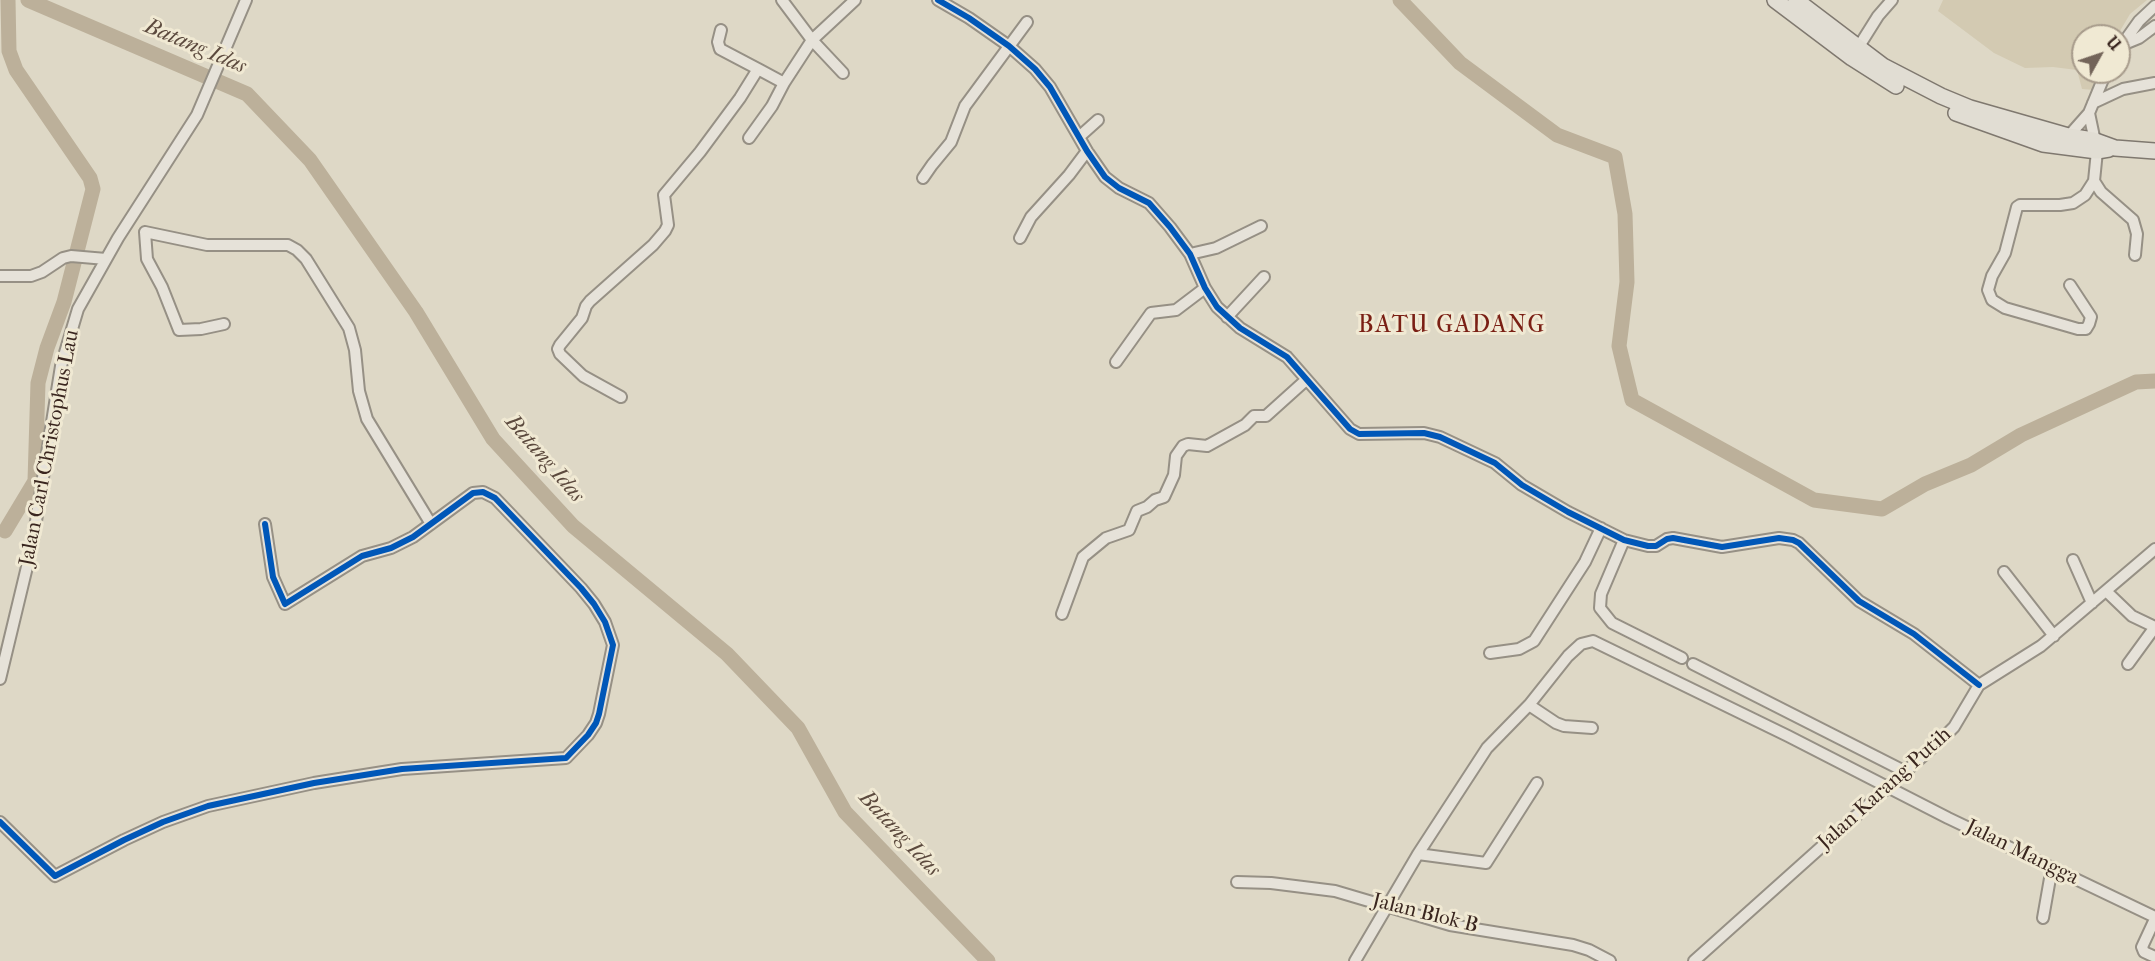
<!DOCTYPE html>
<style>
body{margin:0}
#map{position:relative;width:2155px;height:961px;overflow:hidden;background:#ded8c6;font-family:"IM FELL French Canon",serif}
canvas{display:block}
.north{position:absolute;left:2071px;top:24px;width:60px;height:60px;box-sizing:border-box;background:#f0e9d3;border:2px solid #a79b8b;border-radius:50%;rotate:50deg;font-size:16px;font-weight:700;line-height:24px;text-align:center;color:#3a261f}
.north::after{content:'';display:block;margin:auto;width:21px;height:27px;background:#736459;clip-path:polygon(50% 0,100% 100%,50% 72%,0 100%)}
</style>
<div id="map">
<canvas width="2155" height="961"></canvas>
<div class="north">U</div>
</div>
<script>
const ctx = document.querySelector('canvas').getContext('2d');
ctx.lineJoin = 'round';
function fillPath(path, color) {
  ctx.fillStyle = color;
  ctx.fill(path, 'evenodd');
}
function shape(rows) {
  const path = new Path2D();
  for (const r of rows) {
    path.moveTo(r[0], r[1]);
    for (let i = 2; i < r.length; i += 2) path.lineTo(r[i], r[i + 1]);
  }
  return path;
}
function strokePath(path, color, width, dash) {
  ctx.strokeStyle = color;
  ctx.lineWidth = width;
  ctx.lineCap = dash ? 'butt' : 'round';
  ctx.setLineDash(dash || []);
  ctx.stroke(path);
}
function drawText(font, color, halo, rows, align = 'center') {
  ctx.font = font + ' "IM FELL French Canon",serif';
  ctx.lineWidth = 6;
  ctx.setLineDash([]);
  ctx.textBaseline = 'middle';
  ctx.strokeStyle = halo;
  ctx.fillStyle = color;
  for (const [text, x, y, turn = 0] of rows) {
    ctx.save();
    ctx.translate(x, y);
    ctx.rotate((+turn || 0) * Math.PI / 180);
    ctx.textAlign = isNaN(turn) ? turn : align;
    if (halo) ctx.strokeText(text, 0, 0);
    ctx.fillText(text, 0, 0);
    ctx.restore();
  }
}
fillPath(shape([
 [1943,0,2147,0,2130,14,2117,36,2083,36,2083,72,2101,72,2094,90,2082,89,2077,70,2053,67,2025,68,1994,53,1938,11]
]), '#d3cab2');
strokePath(shape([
 [28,0,247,94,310,160,416,312,493,439,573,526,727,654,798,728,845,812,988,961],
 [1400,0,1460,63,1557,135,1615,157,1625,214,1627,282,1619,346,1632,400,1814,500,1882,509,1925,484,1971,465,2021,435,2136,382,2155,381],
 [5,531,35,481,38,383,47,348,64,302,93,189,90,178,16,70,9,51,8,0]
]), '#bcb09a', 15);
const minor = shape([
 [782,0,812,40,843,73],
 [938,0,969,18,1009,46,1035,69,1050,87,1087,151,1105,177,1119,188,1149,203,1170,227,1190,254,1205,288,1217,307,1240,328,1287,357,1350,429,1359,434,1424,433,1440,437,1495,463,1522,485,1568,512,1624,540,1648,546,1656,546,1667,539,1673,538,1722,547,1779,538,1793,540,1799,543,1859,601,1914,634,1979,685],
 [721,30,718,42,720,49,758,69],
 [2122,45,2139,38,2155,26],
 [2119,49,2139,21,2155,6],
 [1856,51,1878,16,1892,0],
 [2093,103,2123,89,2155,83],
 [1079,137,1098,120],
 [749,138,772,106,784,83],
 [2066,139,2089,113,2106,72],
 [923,178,932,165,951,142,965,106,1027,22],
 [2094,181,2101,192,2133,220,2137,234,2135,255],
 [1020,238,1031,217,1069,175,1087,151],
 [1190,254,1216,248,1261,226],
 [0,276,31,276,42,272,63,258,71,256,106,259],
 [2070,285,2091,317,2089,324,2086,329,2078,329,2005,308,1992,300,1988,290,1992,276,2005,253,2017,207,2020,205,2060,205,2073,203,2085,195,2094,181,2097,151,2089,113],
 [1227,317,1264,277],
 [224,324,201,329,179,330,162,287,147,259,145,232,207,245,288,245,297,250,306,259,349,328,355,350,359,391,367,419,431,524],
 [1116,362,1151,313,1176,310,1205,288],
 [621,397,583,376,560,354,558,349,560,345,582,318,586,306,590,301,653,245,665,231,668,225,664,195,700,152,740,98,758,69,784,83,812,40,855,0],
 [1624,540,1601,594,1600,608,1612,623,1682,658],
 [2073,560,2092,603],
 [2004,572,2054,636],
 [2106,591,2132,616,2155,627],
 [1062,614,1083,557,1106,538,1129,530,1137,511,1147,507,1155,500,1164,497,1174,475,1176,456,1183,446,1188,444,1207,446,1245,425,1254,416,1266,416,1306,380],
 [1490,653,1519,649,1534,641,1585,562,1601,528],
 [1693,664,1906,772],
 [2128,664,2155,627],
 [0,679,32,546,61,366,78,309,118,238,197,115,246,0],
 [1529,705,1556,723,1564,726,1592,728],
 [0,822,55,876,124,840,163,822,208,806,314,783,402,769,566,758,588,735,596,723,599,714,613,645,605,622,594,604,581,588,495,498,483,492,473,493,413,537,391,548,362,556,285,604,273,577,265,524],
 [1418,854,1486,863,1537,783],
 [1237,882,1271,883,1335,891,1450,925,1573,945,1589,950,1610,961],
 [2043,918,2052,867],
 [2155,919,2142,947,2144,952,2155,957],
 [1355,961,1418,854,1487,748,1529,705,1568,656,1581,644,1593,641,1788,736,1948,818,2155,917],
 [1694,961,1943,738,1954,727,1979,685,2041,646,2155,549]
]);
const highway = shape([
 [1775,0,1852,58,1896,86],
 [1796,0,1883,66,1941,96,1970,108,2068,136,2093,140,2115,148,2155,151],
 [1956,113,2043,144,2097,151,2109,149]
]);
strokePath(minor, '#969085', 14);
strokePath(highway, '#7f786f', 18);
strokePath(minor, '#e6e2d9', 10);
strokePath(highway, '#e1ddd3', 15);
strokePath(shape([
 [938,0,969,18,1009,46,1035,69,1050,87,1087,151,1105,177,1119,188,1149,203,1170,227,1190,254,1205,288,1217,307,1240,328,1287,357,1350,429,1359,434,1424,433,1440,437,1495,463,1522,485,1568,512,1624,540,1648,546,1656,546,1667,539,1673,538,1722,547,1779,538,1793,540,1799,543,1859,601,1914,634,1979,685],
 [0,822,55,876,124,840,163,822,208,806,314,783,402,769,566,758,588,735,596,723,599,714,613,645,605,622,594,604,581,588,495,498,483,492,473,493,413,537,391,548,362,556,285,604,273,577,265,524]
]), '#0057b8', 6);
drawText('21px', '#3a261f', '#f0e9d3', [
 ["Jalan Carl Christophus Lau",50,448,-79],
 ["Jalan Karang Putih",1885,789,-42],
 ["Jalan Mangga",2022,853,26],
 ["Jalan Blok B",1425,914,14]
]);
drawText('italic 22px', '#5c4a3e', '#f0e9d3', [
 ["Batang Idas",195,47,23],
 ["Batang Idas",544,459,49],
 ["Batang Idas",899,834,47]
]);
ctx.letterSpacing = '1.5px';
drawText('24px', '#7a1f14', '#f0e9d3', [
 ["BATU GADANG",1452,326]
]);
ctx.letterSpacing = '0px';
</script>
